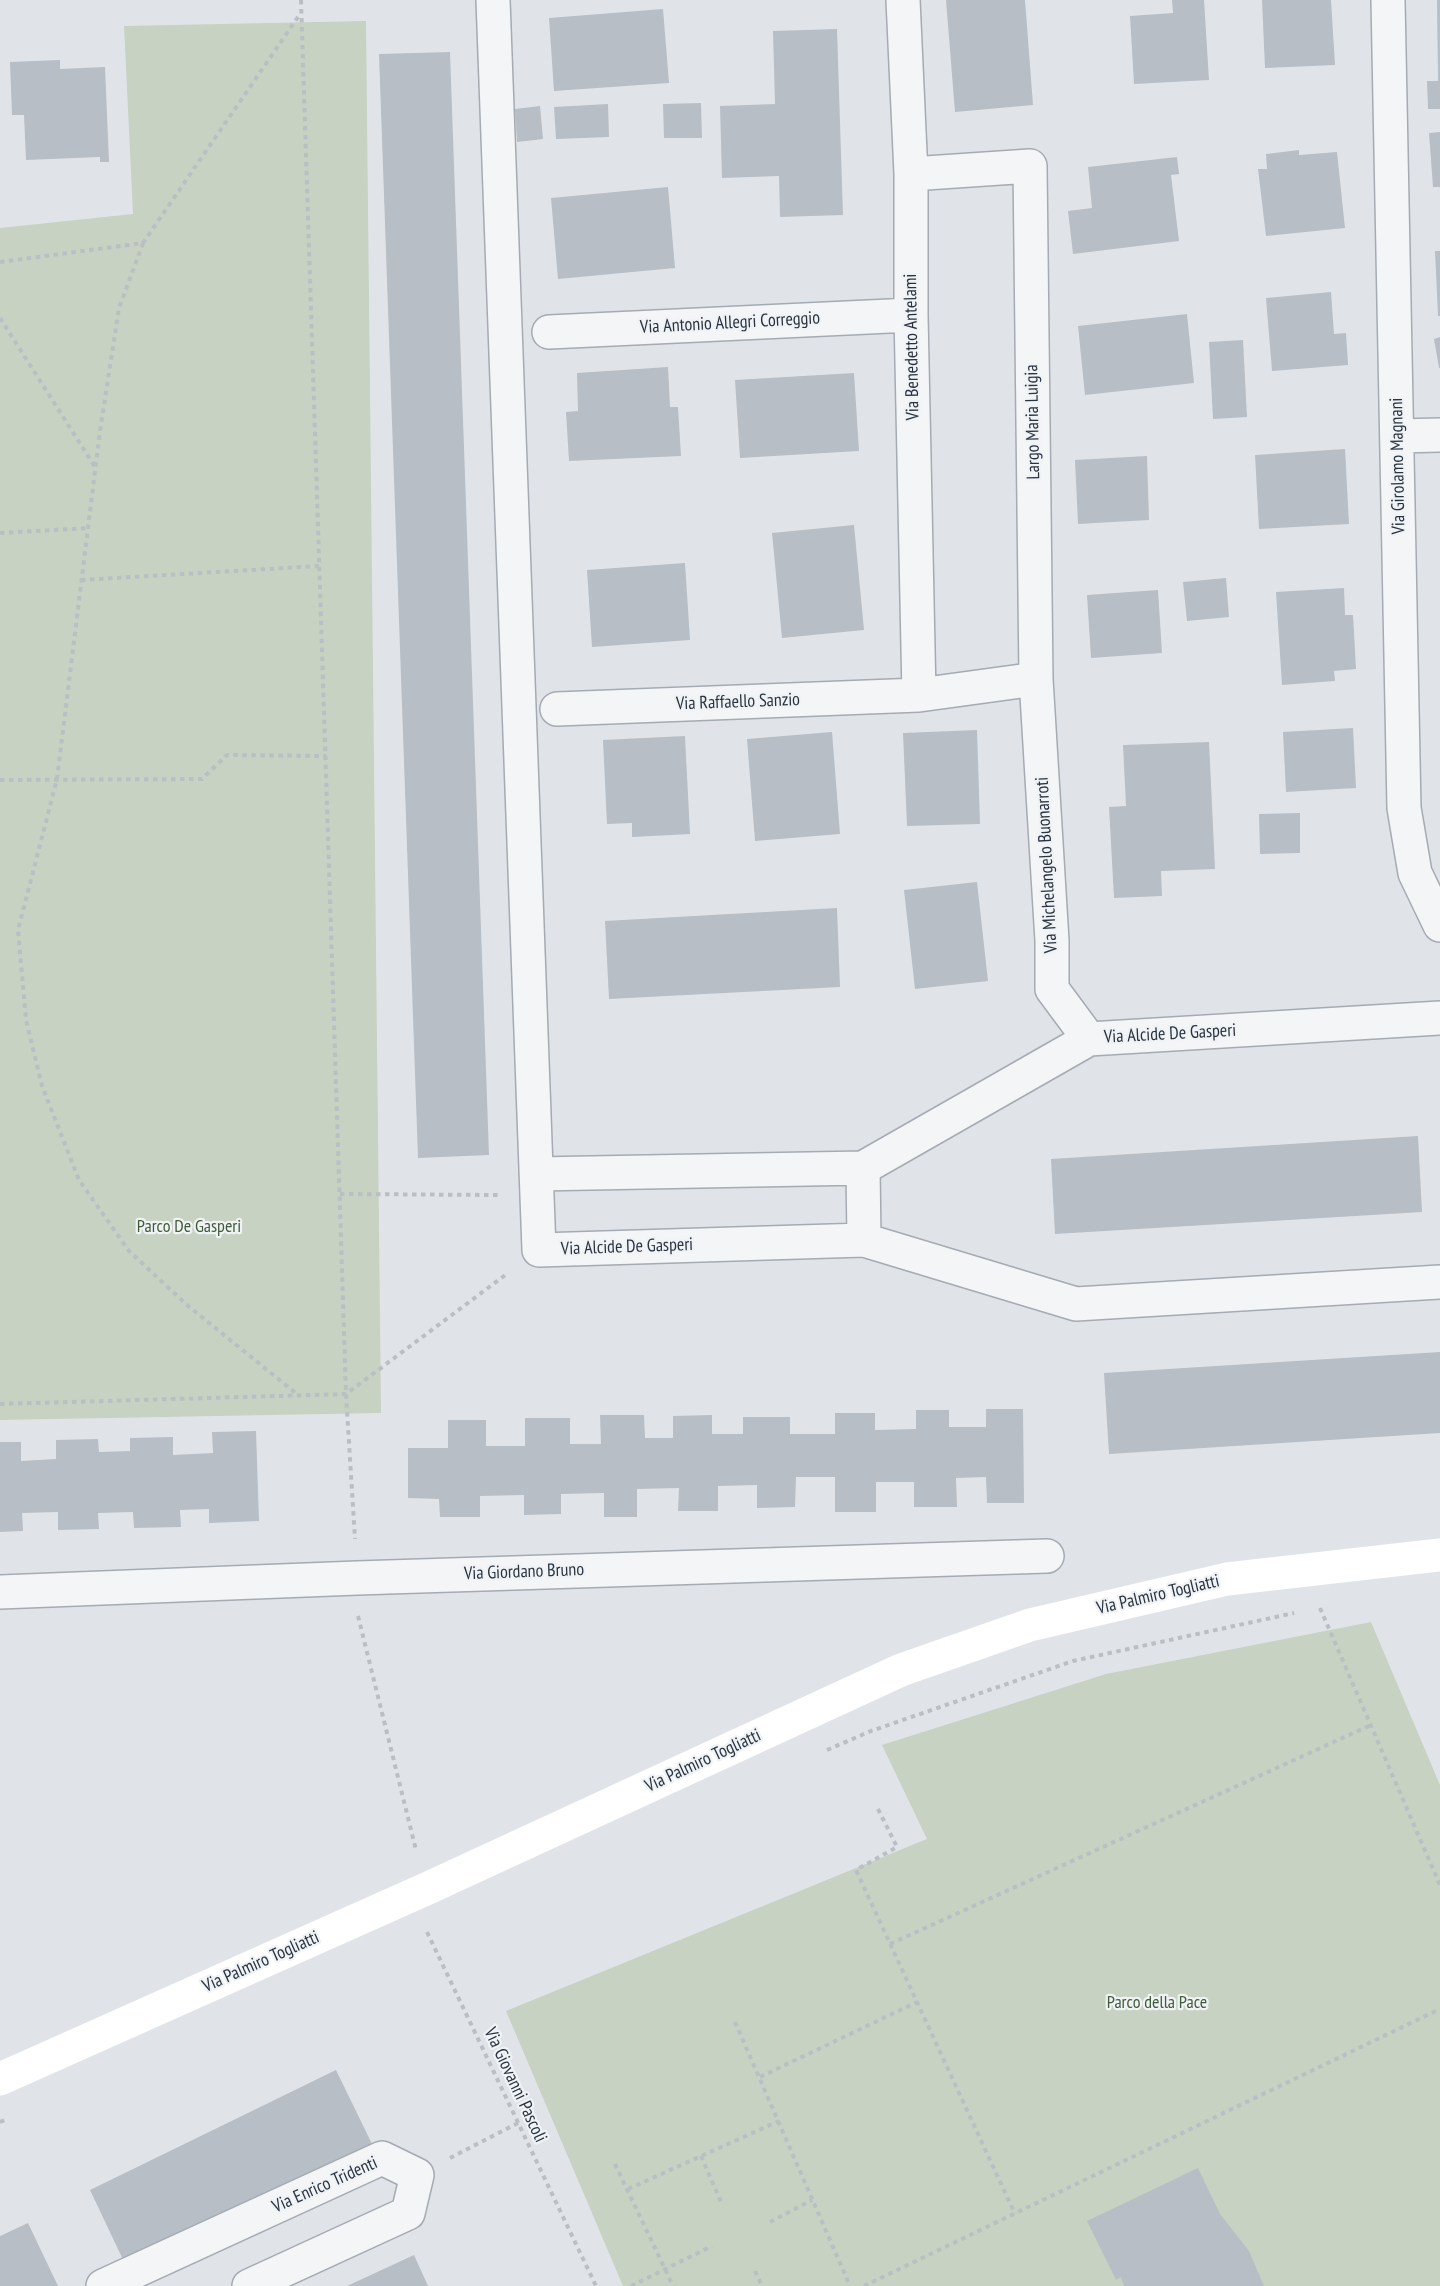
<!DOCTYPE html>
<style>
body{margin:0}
canvas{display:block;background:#e0e4e9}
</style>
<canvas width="1440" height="2286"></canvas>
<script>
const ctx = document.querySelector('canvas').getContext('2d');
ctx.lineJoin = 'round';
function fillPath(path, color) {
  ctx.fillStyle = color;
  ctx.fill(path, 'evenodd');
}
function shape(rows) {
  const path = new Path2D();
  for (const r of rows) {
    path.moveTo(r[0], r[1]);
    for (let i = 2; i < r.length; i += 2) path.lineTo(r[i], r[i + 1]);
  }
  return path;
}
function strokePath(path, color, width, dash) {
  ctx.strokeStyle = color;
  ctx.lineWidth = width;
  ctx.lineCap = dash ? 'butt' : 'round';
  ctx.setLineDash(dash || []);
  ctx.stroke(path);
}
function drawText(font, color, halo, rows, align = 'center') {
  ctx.font = font + ' "PT Sans Narrow",sans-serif';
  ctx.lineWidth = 4.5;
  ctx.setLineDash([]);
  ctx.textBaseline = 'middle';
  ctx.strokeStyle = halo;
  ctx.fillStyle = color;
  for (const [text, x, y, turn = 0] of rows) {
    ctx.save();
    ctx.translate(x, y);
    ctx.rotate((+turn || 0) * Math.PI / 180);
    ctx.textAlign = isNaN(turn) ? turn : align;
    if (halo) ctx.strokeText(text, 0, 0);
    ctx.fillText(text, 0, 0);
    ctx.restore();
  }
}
fillPath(shape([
 [366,21,381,1413,0,1420,0,228,133,214,124,26],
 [1371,1622,1440,1785,1440,2286,623,2286,506,2011,927,1839,882,1745,1106,1674]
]), '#c7d2c2');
fillPath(shape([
 [946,0,1025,0,1033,105,955,112],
 [1172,0,1204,0,1209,80,1134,84,1130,16,1173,13],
 [1262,0,1331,0,1335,65,1265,68],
 [1437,0,1440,0,1440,109,1428,109,1427,81,1438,81],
 [663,9,669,83,554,91,549,18],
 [837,29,843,215,780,217,779,176,722,178,720,106,775,104,773,31],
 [450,52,489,1155,418,1158,379,54],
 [60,60,60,69,105,67,109,162,100,162,100,157,26,160,24,115,12,115,10,62],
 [701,103,702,138,664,138,663,104],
 [608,104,609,137,556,139,554,107],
 [540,106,543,139,517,142,515,109],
 [1440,132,1440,187,1433,187,1429,133],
 [1299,150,1299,155,1337,152,1345,228,1266,236,1258,169,1267,169,1266,154],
 [1177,157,1179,174,1171,175,1179,241,1073,254,1068,211,1092,208,1088,167],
 [668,187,675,268,558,279,551,198],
 [1435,251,1440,251,1440,316,1438,316],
 [1331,292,1334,334,1346,333,1348,365,1272,371,1266,298],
 [1187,314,1194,383,1085,395,1078,326],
 [1440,337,1440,368,1439,368,1434,339],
 [1243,340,1247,417,1213,419,1209,342],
 [668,367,670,407,678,407,681,456,569,461,566,412,578,411,577,373],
 [854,373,859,451,740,458,735,380],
 [1345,449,1349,524,1259,529,1255,455],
 [1147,456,1149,520,1078,524,1075,460],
 [854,525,864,630,782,638,772,533],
 [685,563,690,640,592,647,587,570],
 [1226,578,1229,617,1187,621,1183,582],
 [1344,588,1345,615,1353,615,1356,669,1334,671,1335,681,1282,685,1276,592],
 [1158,590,1162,653,1091,658,1087,595],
 [1353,728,1356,788,1286,792,1283,732],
 [977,730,980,824,907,826,903,733],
 [832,732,840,834,755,841,747,739],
 [685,736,690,834,632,837,632,823,607,824,603,740],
 [1209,742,1215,869,1161,871,1162,896,1114,898,1109,807,1126,806,1123,745],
 [1300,813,1300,853,1260,854,1259,814],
 [977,882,988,981,915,989,904,890],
 [837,908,840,987,609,999,605,921],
 [1418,1136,1422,1212,1055,1234,1051,1159],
 [1440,1352,1440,1433,1109,1454,1104,1373],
 [986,1409,1023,1409,1024,1503,987,1503,986,1477,956,1478,957,1507,914,1507,914,1482,876,1482,876,1512,835,1512,835,1477,796,1477,795,1507,757,1508,757,1485,718,1486,718,1511,678,1511,679,1488,637,1489,637,1517,604,1517,604,1493,561,1494,561,1514,524,1515,524,1495,480,1496,480,1517,440,1517,439,1499,408,1498,408,1448,448,1448,448,1420,486,1420,486,1446,525,1446,525,1418,570,1418,570,1444,601,1444,600,1415,644,1415,645,1438,673,1438,673,1416,712,1415,712,1434,743,1434,743,1417,790,1417,790,1434,835,1434,835,1413,875,1413,875,1430,916,1429,916,1410,949,1410,949,1427,986,1427],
 [256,1431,259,1521,209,1523,209,1509,180,1510,181,1527,134,1528,133,1512,98,1513,99,1529,58,1530,58,1512,22,1513,23,1531,0,1532,0,1442,21,1442,21,1461,56,1459,56,1440,98,1439,99,1452,130,1451,130,1438,173,1437,173,1455,213,1453,212,1432],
 [336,2070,373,2146,126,2266,90,2190],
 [1198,2168,1220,2214,1249,2251,1264,2286,1124,2286,1121,2277,1116,2280,1087,2221],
 [28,2223,58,2286,0,2286,0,2236],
 [414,2255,428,2286,347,2286]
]), '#b8bec5');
const street = shape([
 [493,0,539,1250,864,1240],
 [903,0,911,174,911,315,919,695],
 [1388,0,1404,808,1415,873,1440,925],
 [911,174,1030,166,1036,679,1052,941,1052,989,1089,1039],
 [549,332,911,315],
 [1397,436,1440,435],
 [557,709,919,695,1036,679],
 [863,1168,864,1240,1076,1304,1440,1282],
 [537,1174,863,1168,1089,1039,1440,1018],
 [0,1592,357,1578,1047,1556],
 [103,2286,382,2158,417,2175,408,2213,249,2286]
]);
strokePath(street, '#a5abb3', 36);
strokePath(shape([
 [301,0,346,1394,355,1539],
 [143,243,119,308,100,431,57,779,18,930,26,1020,42,1086,79,1180,129,1251,187,1305,298,1395],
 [0,262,143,243,300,14],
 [0,318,95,467],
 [0,533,88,528],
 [81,580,319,566],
 [0,780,202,779,227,755,326,756],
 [340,1194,498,1195],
 [0,1404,346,1394,508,1273],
 [1320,1608,1440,1885],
 [358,1616,416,1850],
 [827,1750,871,1731,1073,1661,1294,1613],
 [878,1809,897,1847,856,1870,1015,2214],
 [427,1932,596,2286],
 [890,1944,1371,1725],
 [735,2022,850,2286],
 [760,2077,917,2002],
 [0,2122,8,2119],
 [701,2156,721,2202],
 [450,2158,518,2123],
 [615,2164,673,2286],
 [628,2189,779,2121],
 [770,2222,812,2200],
 [755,2271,762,2286],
 [631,2286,712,2246],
 [864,2286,1440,2009]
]), '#babfc3', 4, [4.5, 4.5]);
strokePath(street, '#f3f5f7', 33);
strokePath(shape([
 [0,2079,426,1889,901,1670,1030,1625,1227,1579,1440,1555]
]), '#fff', 33);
drawText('18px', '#29333f', '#f0f3f6', [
 ["Via Antonio Allegri Correggio",730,323,-3],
 ["Via Benedetto Antelami",912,347,-91],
 ["Largo Maria Luigia",1033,422,-91],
 ["Via Girolamo Magnani",1398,466,-91],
 ["Via Raffaello Sanzio",738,702,-2],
 ["Via Michelangelo Buonarroti",1047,865,-93],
 ["Via Alcide De Gasperi",1170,1034,-3],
 ["Via Alcide De Gasperi",627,1247,-2],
 ["Via Giordano Bruno",524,1572,-2],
 ["Via Palmiro Togliatti",1158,1595,-13],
 ["Via Palmiro Togliatti",703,1761,-25],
 ["Via Palmiro Togliatti",261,1962,-24],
 ["Via Giovanni Pascoli",515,2085,65],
 ["Via Enrico Tridenti",325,2185,-24]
]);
drawText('18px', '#415b37', '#f0f3f6', [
 ["Parco De Gasperi",189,1227],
 ["Parco della Pace",1157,2003]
]);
</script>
